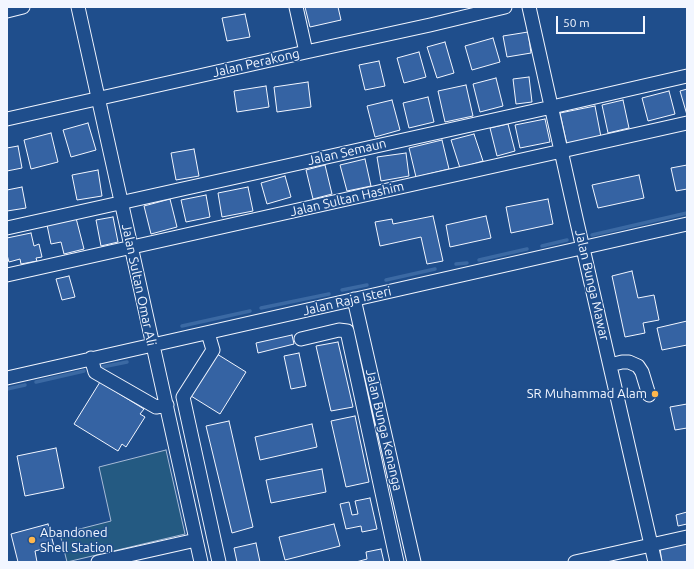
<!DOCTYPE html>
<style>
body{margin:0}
#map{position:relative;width:694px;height:569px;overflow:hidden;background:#1f4e8c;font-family:Ubuntu,sans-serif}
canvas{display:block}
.frame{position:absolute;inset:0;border:8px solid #f2f6ff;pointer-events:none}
.scale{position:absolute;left:556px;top:16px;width:89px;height:18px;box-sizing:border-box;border:2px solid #f2f6ff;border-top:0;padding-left:5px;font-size:12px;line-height:14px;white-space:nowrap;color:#f2f6ff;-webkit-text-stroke:3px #1f4e8c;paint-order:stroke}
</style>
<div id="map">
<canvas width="694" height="569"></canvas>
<div class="frame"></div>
<div class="scale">50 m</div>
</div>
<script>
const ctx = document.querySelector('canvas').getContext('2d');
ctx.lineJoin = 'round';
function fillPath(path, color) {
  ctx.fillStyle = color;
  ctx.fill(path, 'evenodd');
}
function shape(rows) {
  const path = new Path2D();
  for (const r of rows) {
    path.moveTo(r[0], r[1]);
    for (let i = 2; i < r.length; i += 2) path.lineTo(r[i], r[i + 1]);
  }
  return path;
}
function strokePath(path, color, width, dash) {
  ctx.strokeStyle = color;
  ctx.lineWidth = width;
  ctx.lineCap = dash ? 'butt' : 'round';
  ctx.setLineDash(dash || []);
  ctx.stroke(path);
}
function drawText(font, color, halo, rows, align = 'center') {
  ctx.font = font + ' Ubuntu,sans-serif';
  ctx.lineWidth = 3;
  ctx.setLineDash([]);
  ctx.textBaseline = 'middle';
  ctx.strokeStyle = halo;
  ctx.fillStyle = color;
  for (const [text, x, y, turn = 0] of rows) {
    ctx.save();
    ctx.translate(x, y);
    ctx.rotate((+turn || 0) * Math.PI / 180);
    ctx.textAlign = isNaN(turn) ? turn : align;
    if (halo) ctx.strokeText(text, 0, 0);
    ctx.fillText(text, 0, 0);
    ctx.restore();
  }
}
const green = shape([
 [166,450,185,534,67,562,60,534,111,521,99,467,166,450]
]);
fillPath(green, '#245a82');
strokePath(green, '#a8bbd7', 1);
strokePath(shape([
 [592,235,687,213],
 [542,246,567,240],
 [479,260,527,249],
 [456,264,467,263],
 [386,280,435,269],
 [342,290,367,285],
 [261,308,329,294],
 [182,326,250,311],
 [102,367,127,362],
 [36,382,84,371],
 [7,389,25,385]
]), '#3b69a3', 3.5);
const building = shape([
 [305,7,338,7,341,20,310,27,305,7],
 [245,14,250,37,227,41,222,18,245,14],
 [528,32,531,53,507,57,503,36,528,32],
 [493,38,500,62,472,70,465,46,493,38],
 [445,42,454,73,437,78,427,47,445,42],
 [419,52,426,77,404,83,397,58,419,52],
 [379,61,385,86,365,90,359,65,379,61],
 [529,77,532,102,516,104,513,79,529,77],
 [496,78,503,106,480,112,473,84,496,78],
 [308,82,311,107,277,112,274,87,308,82],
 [466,85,473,116,445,122,438,91,466,85],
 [266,86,269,107,237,112,234,91,266,86],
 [687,89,687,115,680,91,687,89],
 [669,91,675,114,648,121,642,98,669,91],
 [428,97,434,122,409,128,403,103,428,97],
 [392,100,400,130,375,137,367,106,392,100],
 [623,100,629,128,608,133,602,105,623,100],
 [595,106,601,137,567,145,560,113,595,106],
 [545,119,550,142,520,148,515,125,545,119],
 [88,123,96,150,71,157,63,130,88,123],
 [508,124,515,151,497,156,490,128,508,124],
 [51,133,58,162,31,169,24,140,51,133],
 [474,134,483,161,460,168,451,140,474,134],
 [442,140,449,169,416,177,409,148,442,140],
 [18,146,22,168,7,171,7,148,18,146],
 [194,149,199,176,176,180,171,153,194,149],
 [406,153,409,176,381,181,377,157,406,153],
 [365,159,371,186,347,191,340,165,365,159],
 [325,165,332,194,313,199,306,170,325,165],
 [687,165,687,189,676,191,671,168,687,165],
 [98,170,102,196,77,200,72,175,98,170],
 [639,175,644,198,598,208,592,185,639,175],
 [285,176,291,197,267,204,261,183,285,176],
 [22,187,26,208,7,211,7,190,22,187],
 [248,187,253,211,222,217,218,193,248,187],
 [206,195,210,217,186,222,181,200,206,195],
 [170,199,177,227,151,234,144,206,170,199],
 [548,199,553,224,511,233,506,207,548,199],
 [433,216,443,261,427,264,421,237,380,246,375,222,392,219,393,224,433,216],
 [486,216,491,238,450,247,446,225,486,216],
 [113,217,118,242,101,246,96,220,113,217],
 [76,218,84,249,64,254,61,242,51,244,47,225,76,218],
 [31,233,34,246,39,244,42,257,36,258,37,261,21,264,20,259,9,262,7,255,7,238,31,233],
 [632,271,638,298,654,295,659,320,643,323,645,333,625,337,612,276,632,271],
 [69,276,75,297,62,300,56,279,69,276],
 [687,321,687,345,662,350,657,328,687,321],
 [292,335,294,344,258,353,256,343,292,335],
 [338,342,353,407,331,411,316,346,338,342],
 [299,353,306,386,291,389,284,356,299,353],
 [217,354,246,372,220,414,191,396,217,354],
 [100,382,144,409,140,414,145,417,126,447,122,444,118,451,74,424,100,382],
 [687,404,687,428,675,430,670,407,687,404],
 [355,416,369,482,346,487,331,421,355,416],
 [229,421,253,527,232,533,206,426,229,421],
 [312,424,317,447,260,460,255,437,312,424],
 [56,448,64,488,25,496,17,456,56,448],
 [322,469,326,492,271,503,266,480,322,469],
 [370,498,377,529,362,532,361,526,346,529,340,504,349,502,352,515,358,514,355,501,370,498],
 [687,512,687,524,678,526,676,515,687,512],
 [48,524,54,546,35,551,37,562,18,562,11,534,48,524],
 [334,524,340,546,285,560,279,537,334,524],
 [256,543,260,562,237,562,234,548,256,543],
 [687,543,687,562,662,562,660,549,687,543],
 [381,549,384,562,356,562,367,559,366,552,381,549]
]);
fillPath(building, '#3563a3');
strokePath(building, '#f2f6ff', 1);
const minor = shape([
 [78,7,201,562],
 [296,7,306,52],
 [529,7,576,218,655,562],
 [7,11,23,7],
 [7,119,306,52,430,25,505,7],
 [7,228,552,107,687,76],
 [7,275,687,123],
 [354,299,414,562],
 [208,333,213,350,183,397,219,562],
 [301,339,339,330,347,331,397,562],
 [91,358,95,372,156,407,167,405],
 [610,365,622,362,629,362,638,366,642,372,649,395],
 [7,378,687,224],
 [98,562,196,540],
 [575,562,687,537]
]);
strokePath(minor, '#f2f6ff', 15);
strokePath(minor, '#1f4e8c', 13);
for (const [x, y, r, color] of [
 [655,394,4,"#ffb74d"],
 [32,540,4,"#ffb74d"]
]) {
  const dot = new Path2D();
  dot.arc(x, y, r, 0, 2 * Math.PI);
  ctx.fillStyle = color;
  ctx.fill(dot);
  strokePath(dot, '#1f4e8c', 1.5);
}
drawText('13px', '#f2f6ff', '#1f4e8c', [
 ["Jalan Perakong",256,63,-13],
 ["Jalan Semaun",347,152,-13],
 ["Jalan Sultan Hashim",347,199,-13],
 ["Jalan Sultan Omar Ali",139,285,78],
 ["Jalan Bunga Mawar",592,285,77],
 ["Jalan Raja Isteri",347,301,-13],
 ["Jalan Bunga Kenanga",384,430,77]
]);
drawText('13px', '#f2f6ff', '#1f4e8c', [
 ["SR Muhammad Alam",647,394],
 ["Abandoned",40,533,"left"],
 ["Shell Station",40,548,"left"]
], 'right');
</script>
